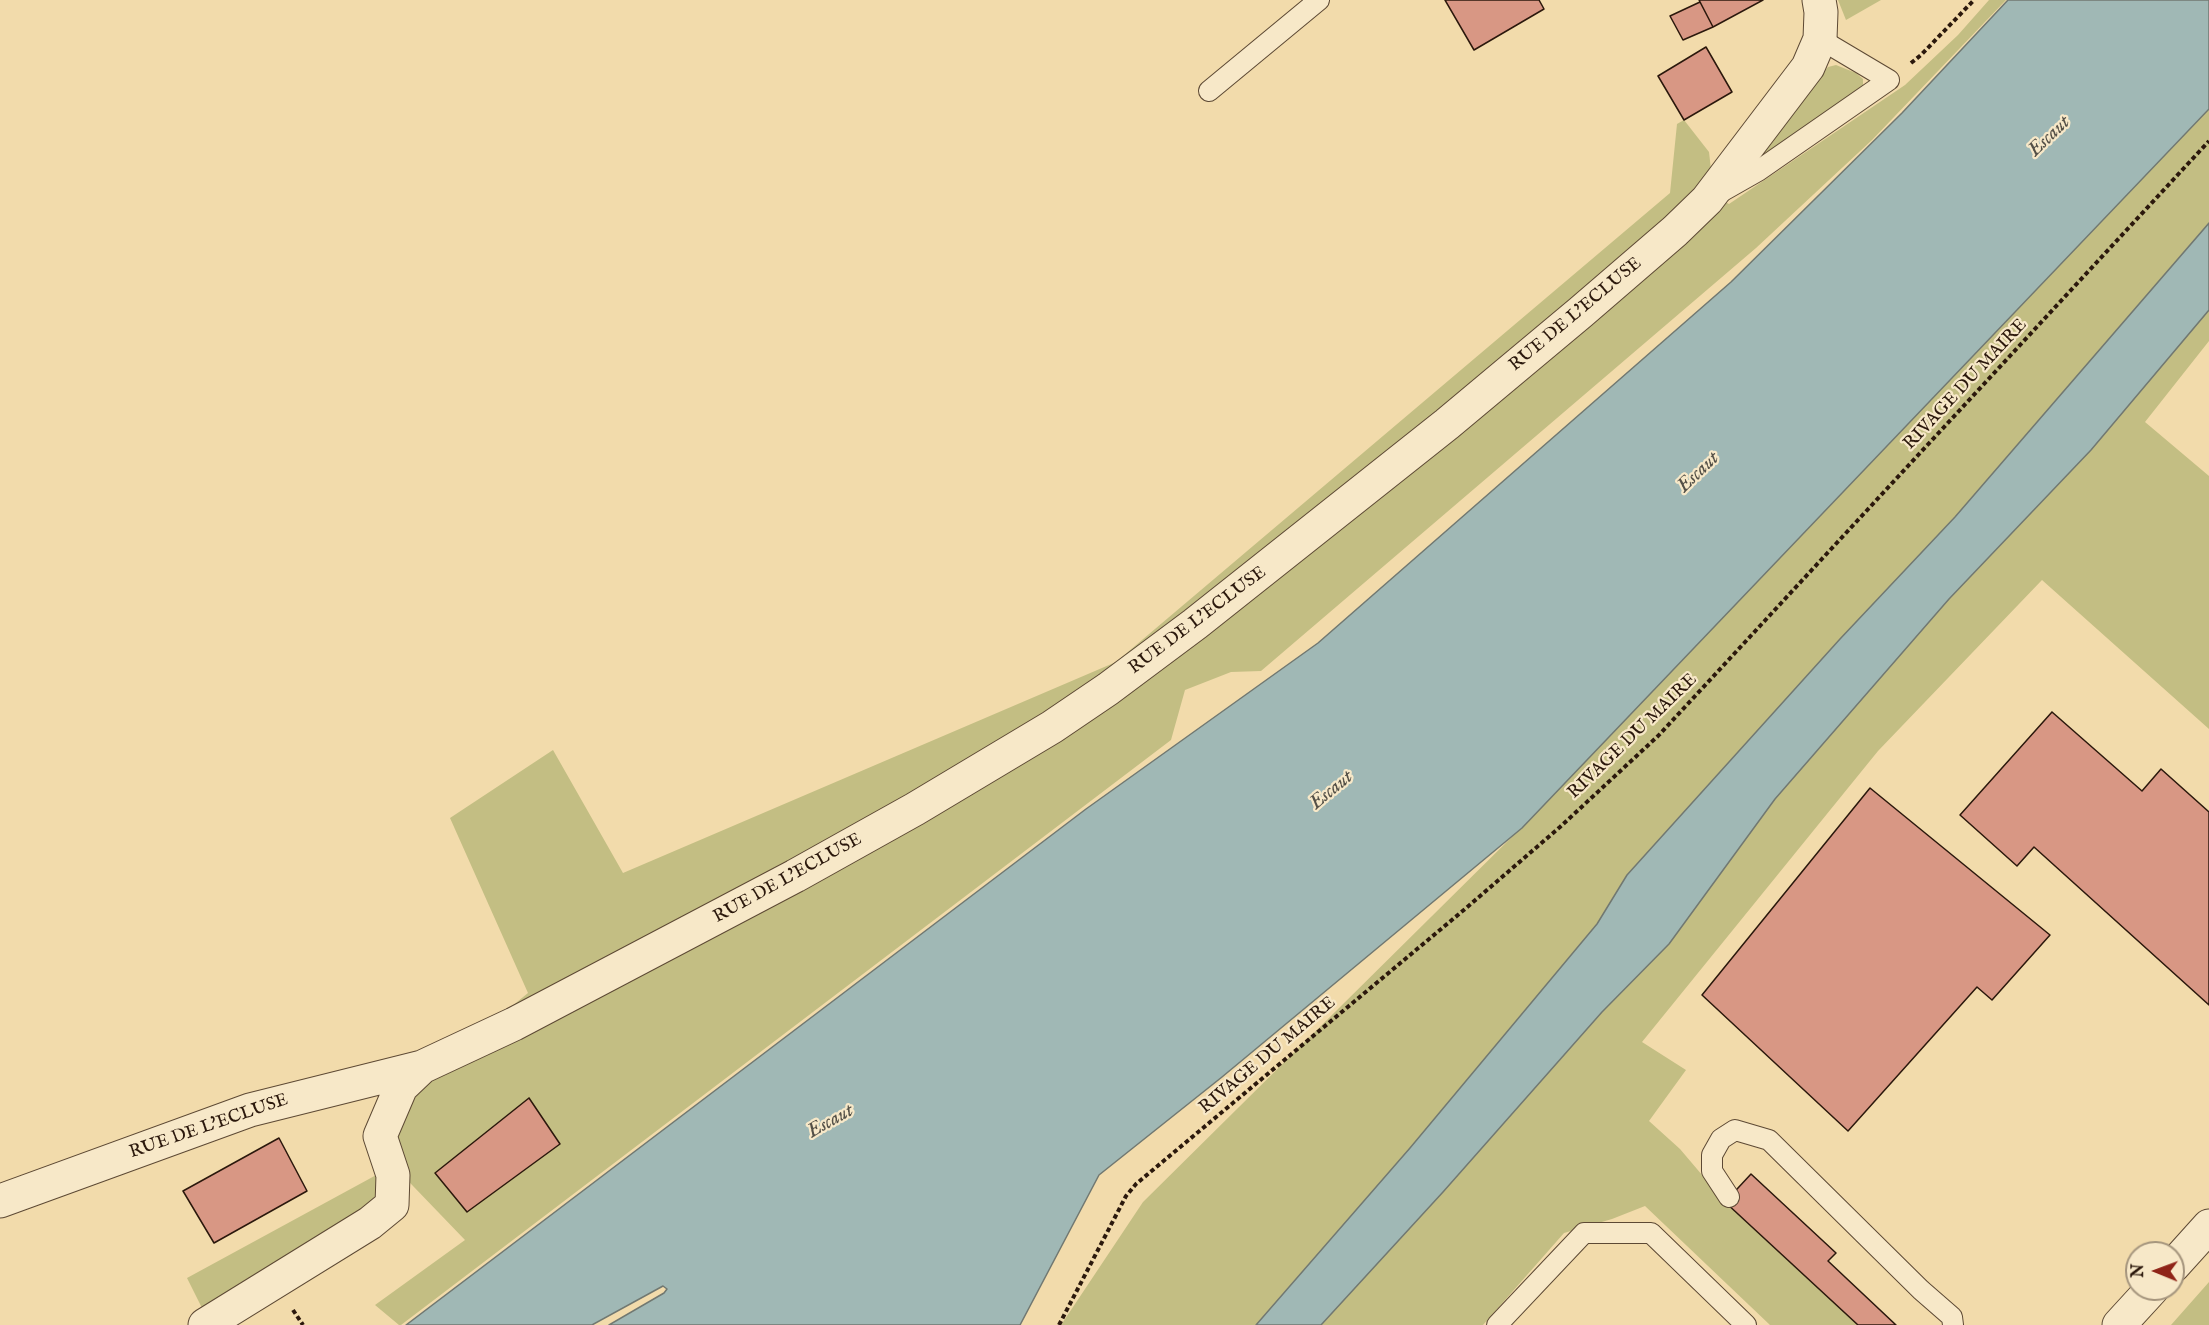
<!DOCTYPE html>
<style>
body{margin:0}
#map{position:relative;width:2209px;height:1325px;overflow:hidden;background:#f2dbab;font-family:"IM FELL English",serif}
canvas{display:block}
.north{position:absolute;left:2125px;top:1241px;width:60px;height:60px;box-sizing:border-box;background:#f7e8c8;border:2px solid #a5957d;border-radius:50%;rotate:271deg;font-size:16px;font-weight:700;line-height:24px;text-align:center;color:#2b180c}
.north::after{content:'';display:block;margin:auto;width:21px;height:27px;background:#8f2418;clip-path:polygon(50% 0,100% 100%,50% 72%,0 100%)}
</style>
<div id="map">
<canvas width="2209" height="1325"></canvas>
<div class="north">N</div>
</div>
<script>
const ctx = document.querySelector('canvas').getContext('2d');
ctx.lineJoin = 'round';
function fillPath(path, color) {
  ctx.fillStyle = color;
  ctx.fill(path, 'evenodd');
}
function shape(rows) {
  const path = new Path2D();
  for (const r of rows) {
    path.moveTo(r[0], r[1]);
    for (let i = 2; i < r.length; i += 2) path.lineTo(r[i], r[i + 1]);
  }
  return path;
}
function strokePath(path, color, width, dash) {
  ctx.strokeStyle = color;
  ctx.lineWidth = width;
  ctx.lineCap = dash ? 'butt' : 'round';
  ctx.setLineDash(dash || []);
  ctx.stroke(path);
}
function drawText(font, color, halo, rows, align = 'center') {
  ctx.font = font + ' "IM FELL English",serif';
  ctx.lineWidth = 4.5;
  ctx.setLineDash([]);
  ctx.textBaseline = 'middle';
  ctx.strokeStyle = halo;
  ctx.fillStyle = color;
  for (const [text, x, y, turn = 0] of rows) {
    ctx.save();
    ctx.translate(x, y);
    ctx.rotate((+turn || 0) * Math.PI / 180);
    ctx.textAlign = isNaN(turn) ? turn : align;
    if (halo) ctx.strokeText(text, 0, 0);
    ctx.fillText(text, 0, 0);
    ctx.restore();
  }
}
fillPath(shape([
 [1838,0,1881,0,1846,20],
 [1989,0,2006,0,1872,140,1756,248,1261,671,1231,672,1185,690,1171,740,401,1325,399,1325,375,1305,465,1240,388,1160,401,1087,460,1049,528,993,450,818,553,750,623,873,1116,662,1670,193,1677,124,1684,120,1709,152,1714,196,1729,204,1905,85,1958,35],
 [1836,65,1856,73,1863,79,1863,86,1838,109,1762,157,1763,148,1809,88,1828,67],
 [2209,109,2209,223,1955,517,1840,639,1627,875,1597,924,1410,1148,1256,1325,1061,1325,1143,1202,1528,821],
 [2209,310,2209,341,2145,422,2209,476,2209,729,2042,580,1878,751,1642,1042,1686,1070,1649,1121,1680,1149,1725,1202,1858,1325,1770,1325,1645,1206,1612,1219,1564,1233,1483,1325,1321,1325,1443,1192,1602,1012,1669,944,1775,799,1949,599,2091,450],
 [380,1173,379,1205,208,1320,187,1278],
 [2209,1282,2209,1325,2171,1325]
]), '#c3be83');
const water = shape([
 [2008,0,2209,0,2209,109,1522,828,1222,1077,1099,1175,1020,1325,609,1325,664,1293,667,1289,663,1286,592,1325,406,1325,1086,809,1318,643,1731,282,1902,113,2008,0],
 [2209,223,2209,310,2091,450,1949,599,1775,799,1669,944,1602,1012,1443,1192,1321,1325,1256,1325,1410,1148,1597,924,1627,875,1840,639,1955,517,2209,223]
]);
fillPath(water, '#a0b8b5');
strokePath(water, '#717871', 1.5);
const building = shape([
 [1445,0,1539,0,1544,9,1474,50,1445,0],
 [1699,0,1763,0,1713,27,1699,0],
 [1700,2,1713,27,1683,40,1670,16,1700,2],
 [1706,47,1732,92,1684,120,1658,76,1706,47],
 [2052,712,2142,791,2161,769,2209,812,2209,1005,2034,847,2017,866,1960,815,2052,712],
 [1870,788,2050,935,1992,1000,1977,987,1848,1131,1702,995,1870,788],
 [529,1098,560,1144,467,1212,435,1173,529,1098],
 [279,1138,307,1191,214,1243,183,1191,279,1138],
 [1751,1174,1836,1253,1828,1261,1896,1325,1858,1325,1725,1202,1751,1174]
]);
fillPath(building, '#d89784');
strokePath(building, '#2b180c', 1.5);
const lane = shape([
 [1209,91,1319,0],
 [1721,192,1758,171,1889,80,1820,39],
 [1729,1197,1712,1171,1712,1155,1721,1139,1735,1130,1769,1140,1921,1290,1952,1317,1953,1325],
 [1497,1325,1584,1233,1651,1233,1746,1325]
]);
const street = shape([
 [0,1201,250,1110,422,1067],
 [2173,1266,2209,1226],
 [205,1325,370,1223,392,1205,393,1175,380,1136,401,1087,422,1067,514,1024,795,876,915,809,1052,727,1108,689,1195,624,1447,424,1581,312,1675,231,1707,200,1808,67,1820,39,1821,12,1819,0],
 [2119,1325,2152,1289]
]);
strokePath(lane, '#5d4934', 22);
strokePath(street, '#5d4934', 35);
strokePath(shape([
 [1911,63,1921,55,1974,0],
 [293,1310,303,1325],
 [1059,1325,1126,1196,1136,1184,1465,909,1560,827,1658,736,2209,141]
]), '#2b180c', 4, [4.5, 3]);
strokePath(lane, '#f7e8c8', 20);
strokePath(street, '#f7e8c8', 33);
drawText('18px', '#2b180c', '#f7e8c8', [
 ["RUE DE L'ECLUSE",1576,315,-40],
 ["RIVAGE DU MAIRE",1966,385,-47],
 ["RUE DE L'ECLUSE",1198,621,-37],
 ["RIVAGE DU MAIRE",1633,737,-44],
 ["RUE DE L'ECLUSE",788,879,-29],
 ["RIVAGE DU MAIRE",1268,1056,-40],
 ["RUE DE L'ECLUSE",209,1127,-19]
]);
drawText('italic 20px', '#545047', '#f7e8c8', [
 ["Escaut",2050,137,-44],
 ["Escaut",1699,473,-44],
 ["Escaut",1332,791,-40],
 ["Escaut",831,1122,-30]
]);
</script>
